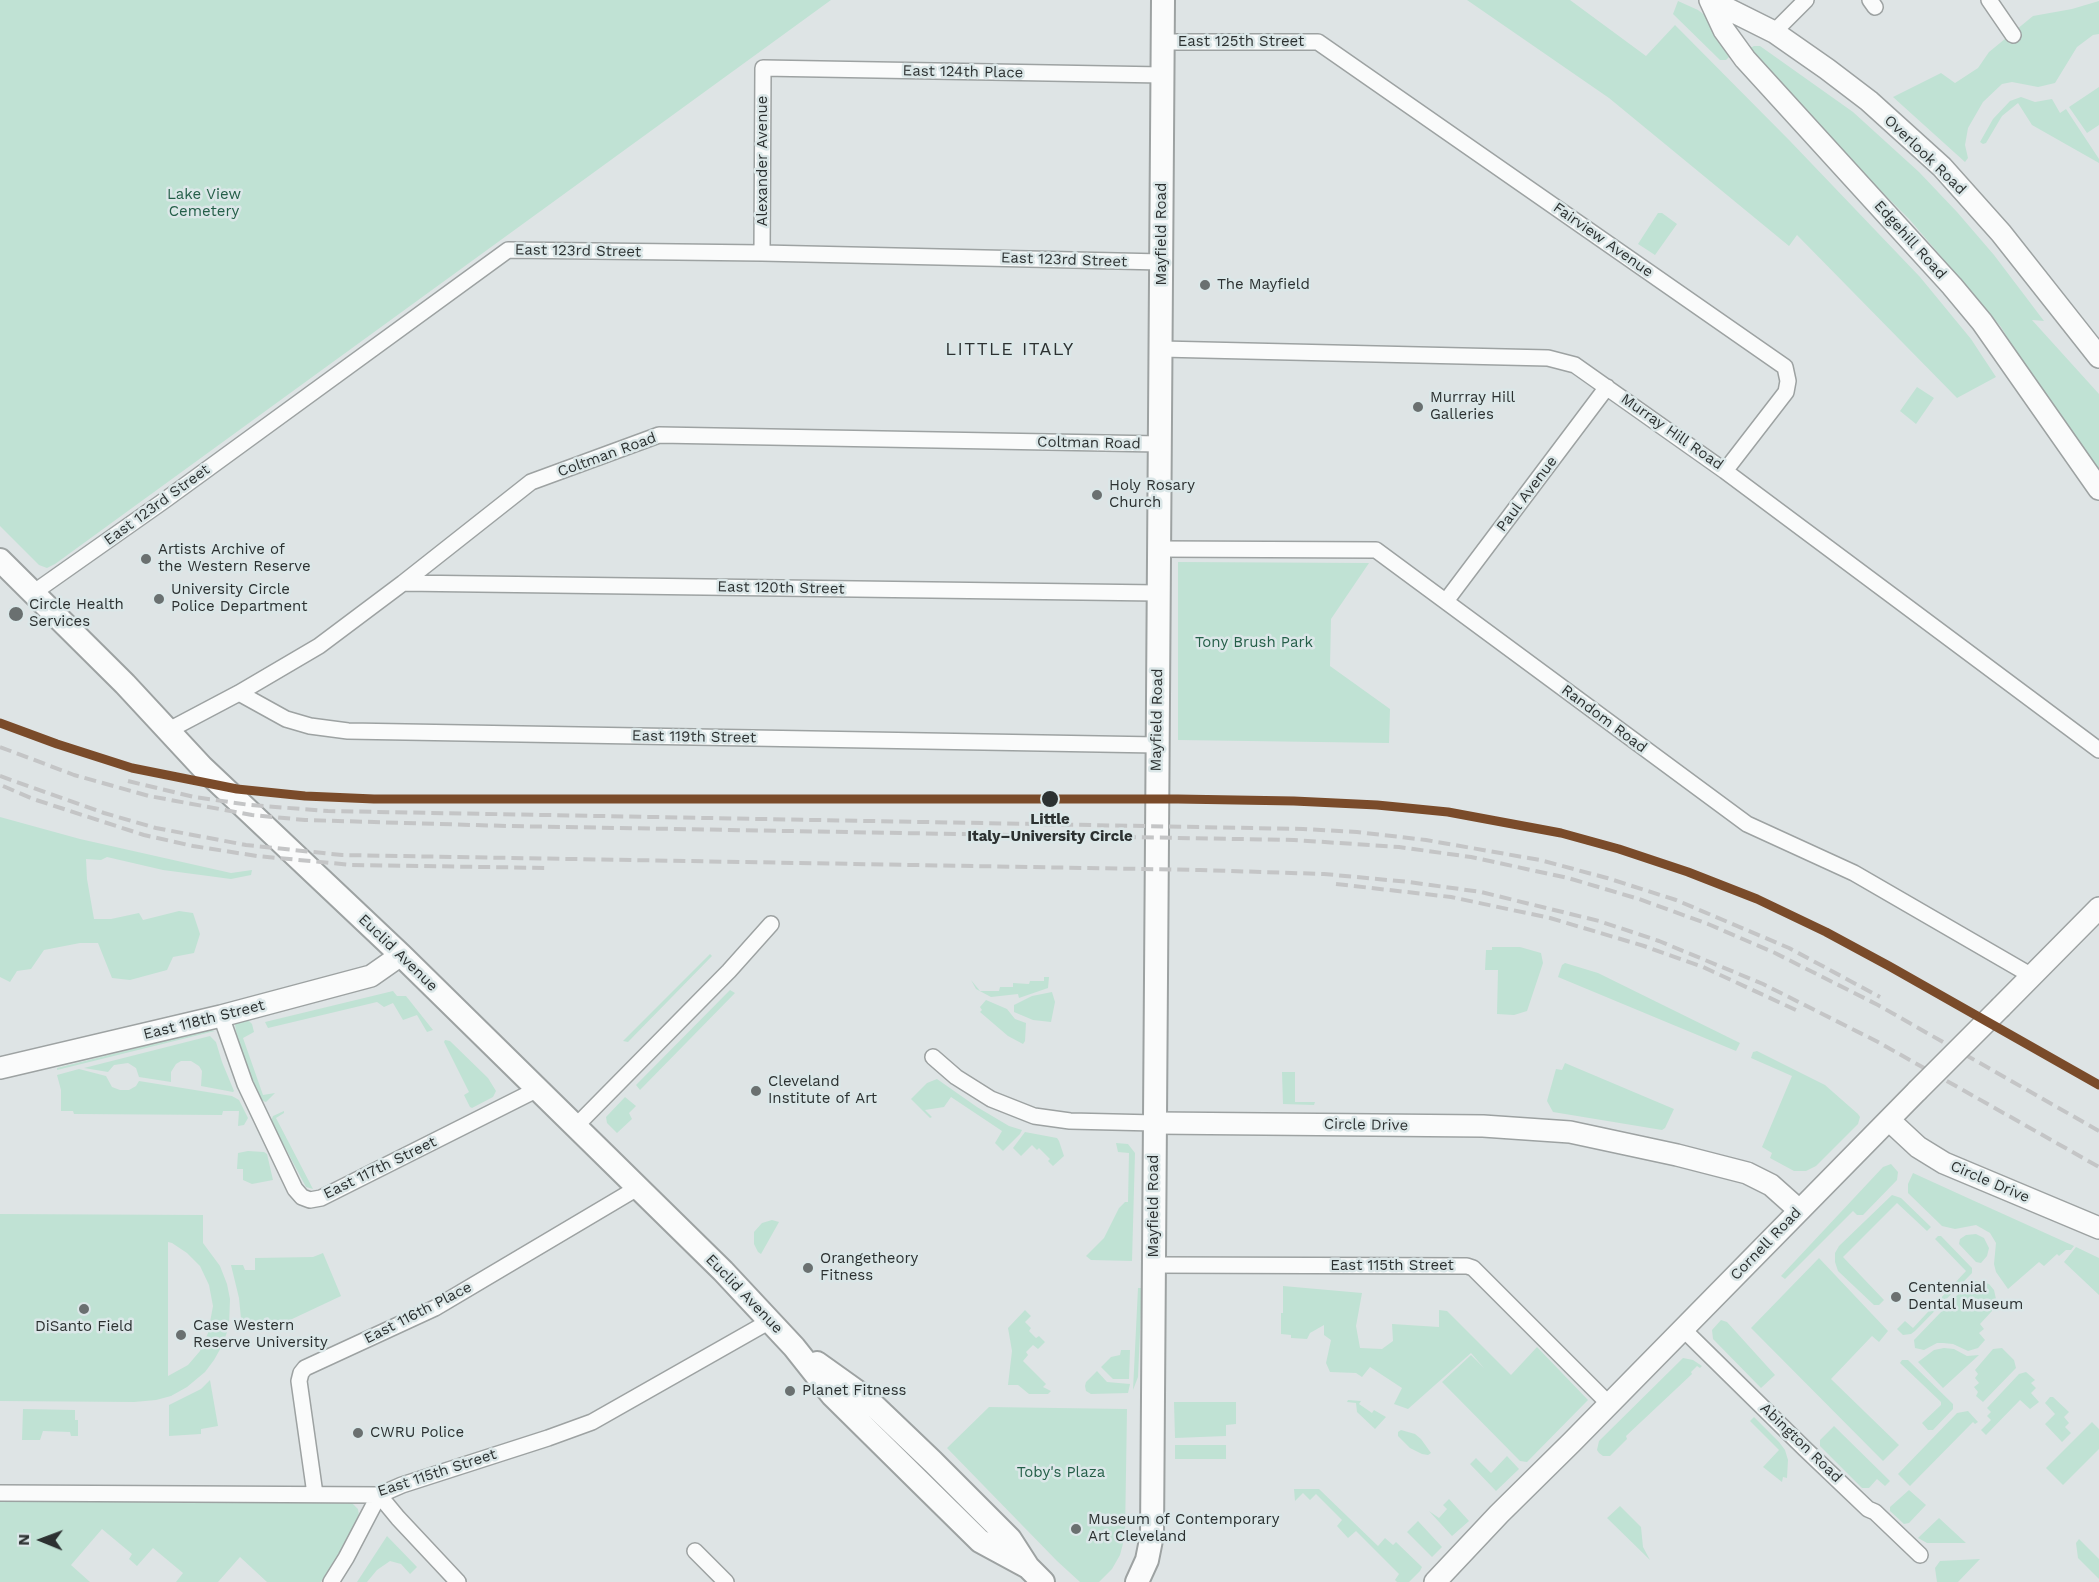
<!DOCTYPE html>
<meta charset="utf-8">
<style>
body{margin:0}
#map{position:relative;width:2099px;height:1582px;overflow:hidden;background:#dee4e5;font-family:"Work Sans",sans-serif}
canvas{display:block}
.north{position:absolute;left:12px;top:1510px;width:60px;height:60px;-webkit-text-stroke:4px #dbe7e8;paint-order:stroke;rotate:271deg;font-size:16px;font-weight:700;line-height:24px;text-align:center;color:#2c3131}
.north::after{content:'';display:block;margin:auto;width:21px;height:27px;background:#2c3131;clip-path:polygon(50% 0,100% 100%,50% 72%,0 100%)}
</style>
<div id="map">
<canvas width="2099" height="1582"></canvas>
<div class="north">N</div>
</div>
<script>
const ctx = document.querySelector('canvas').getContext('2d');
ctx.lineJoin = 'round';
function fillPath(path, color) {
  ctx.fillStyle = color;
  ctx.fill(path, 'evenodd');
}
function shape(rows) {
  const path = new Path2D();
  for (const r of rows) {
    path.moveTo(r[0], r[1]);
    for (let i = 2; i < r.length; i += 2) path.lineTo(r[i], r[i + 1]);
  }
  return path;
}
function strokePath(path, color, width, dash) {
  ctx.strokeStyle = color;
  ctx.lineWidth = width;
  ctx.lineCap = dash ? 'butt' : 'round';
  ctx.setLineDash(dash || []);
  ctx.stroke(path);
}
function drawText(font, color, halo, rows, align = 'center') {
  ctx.font = font + ' "Work Sans",sans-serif';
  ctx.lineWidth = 5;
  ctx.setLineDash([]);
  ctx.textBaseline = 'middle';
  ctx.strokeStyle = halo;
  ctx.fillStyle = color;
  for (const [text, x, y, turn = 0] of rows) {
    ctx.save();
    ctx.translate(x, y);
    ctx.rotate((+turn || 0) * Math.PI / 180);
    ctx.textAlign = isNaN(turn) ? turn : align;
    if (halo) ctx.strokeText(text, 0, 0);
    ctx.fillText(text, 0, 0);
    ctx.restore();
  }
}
fillPath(shape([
 [0,0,831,0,55,564,47,568,39,565,0,526],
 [1467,0,1570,0,1646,56,1675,25,1790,141,1920,277,1971,339,1996,377,1957,398,1797,235,1789,246,1609,98],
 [1678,1,1698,10,1706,16,1729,57,1726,60,1720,60,1673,14],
 [2099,1,2099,34,2093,35,2077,47,2055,83,2038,87,2012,82,2002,84,1983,102,1968,128,1965,145,1968,158,1965,162,1893,97,1941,73,1955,83,1978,68,1989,52,2033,16,2072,9],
 [1754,46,1760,46,1853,112,1919,172,1957,212,1994,255,2044,321,2032,320,2099,394,2099,480,2031,377,2001,327,1910,220,1856,166,1748,49],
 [2099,87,2099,125,2087,133,2069,107],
 [2021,97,2035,102,2052,99,2060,113,2066,109,2099,159,2099,163,2032,125,2018,103,2002,116,1986,143,1983,144,1980,142,1993,119,2010,101],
 [1658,213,1662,213,1677,224,1655,255,1638,244],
 [1917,387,1934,398,1916,424,1900,411],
 [1178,562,1369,563,1331,619,1330,666,1390,709,1389,743,1178,740],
 [0,817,80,839,231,873,252,870,251,875,231,879,163,870,107,857,101,860,86,859,87,879,94,919,111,919,139,913,143,920,179,911,193,913,200,934,194,953,173,957,167,970,130,980,112,978,98,943,80,943,44,950,31,969,17,971,10,982,0,977],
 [1492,947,1520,947,1541,953,1543,963,1527,1011,1514,1015,1497,1014,1498,970,1485,970,1486,950,1492,950],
 [710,954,712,956,628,1042,623,1041],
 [1565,963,1598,973,1740,1043,1736,1051,1558,977,1562,965],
 [1044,977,1049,977,1048,988,1019,998,1018,994,991,997,976,989,971,980,980,991,999,991,1000,987,1013,987,1013,983,1029,984,1030,981,1044,981],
 [730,990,735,993,640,1090,636,1085],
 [393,991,397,996,406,996,433,1030,427,1032,417,1015,403,1020,393,1003,384,1007,377,1002,268,1028,265,1022],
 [1052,992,1055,1002,1051,1022,1033,1020,1014,1012,1014,1005,1032,996],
 [986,1000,1007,1009,1015,1019,1026,1023,1025,1041,1023,1044,1008,1036,980,1012,982,1010,980,1007],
 [248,1020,252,1024,254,1032,243,1038,263,1095,275,1093,266,1102,263,1101,258,1094,237,1038,235,1024],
 [208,1030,215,1031,57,1070,57,1068],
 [210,1036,216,1042,222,1062,234,1091,233,1092,201,1086,202,1071,199,1066,191,1061,181,1061,176,1064,171,1072,171,1082,139,1077,136,1068,128,1063,114,1065,108,1072,84,1068],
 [445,1040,450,1041,488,1078,496,1091,493,1097,472,1108,470,1107,464,1095,469,1092,444,1042],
 [1757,1051,1825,1085,1858,1114,1860,1117,1858,1124,1816,1166,1806,1171,1794,1171,1770,1158,1772,1153,1762,1147,1792,1076,1751,1058,1753,1052],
 [1565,1063,1674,1109,1665,1128,1662,1130,1553,1112,1547,1101,1556,1069,1562,1070],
 [79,1069,106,1076,112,1087,120,1090,129,1090,136,1086,139,1081,232,1096,239,1100,248,1118,244,1125,238,1126,239,1111,223,1111,222,1115,74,1114,73,1111,61,1111,61,1090,57,1075],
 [1282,1072,1295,1072,1295,1102,1315,1102,1314,1105,1283,1104],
 [937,1079,977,1107,1009,1126,1022,1130,1020,1134,1003,1151,995,1143,1002,1131,951,1097,944,1107,925,1110,932,1117,930,1118,911,1099,927,1083],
 [625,1097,636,1106,629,1113,632,1119,617,1133,607,1123,606,1117],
 [284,1111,284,1113,276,1118,313,1189,306,1187,271,1121,273,1116],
 [1025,1132,1057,1138,1059,1141,1064,1156,1053,1166,1048,1161,1050,1159,1039,1148,1037,1150,1032,1145,1021,1156,1013,1148],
 [1116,1143,1128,1144,1135,1153,1132,1261,1091,1260,1086,1256,1104,1238,1119,1208,1125,1202,1128,1202,1129,1153,1118,1152],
 [248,1151,264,1152,267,1154,273,1180,252,1184,243,1180,243,1169,237,1169,238,1153],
 [1891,1164,1898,1172,1897,1180,1863,1215,1857,1215,1853,1211,1785,1279,1781,1276,1883,1167],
 [1913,1173,1970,1199,2074,1246,2071,1250,2066,1250,2059,1256,2057,1254,2044,1266,2039,1262,2008,1289,1996,1272,1994,1264,1996,1243,1990,1233,1976,1225,1955,1229,1942,1226,1908,1193,1908,1184],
 [1892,1195,1901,1198,1931,1227,1927,1231,1897,1203,1843,1257,1884,1300,1879,1305,1874,1305,1838,1271,1835,1262,1835,1253,1839,1246],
 [0,1214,203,1215,203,1243,220,1266,227,1284,230,1299,229,1326,223,1344,214,1360,205,1372,187,1387,171,1396,156,1400,134,1402,0,1401],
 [168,1242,172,1243,187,1253,200,1266,209,1285,213,1306,208,1333,200,1351,188,1365,168,1376],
 [772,1220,779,1222,761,1254,758,1252,754,1244,754,1232,762,1223],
 [1976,1234,1984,1238,1989,1248,1987,1256,1981,1263,1976,1262,1959,1244,1960,1239,1966,1235],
 [1938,1236,1941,1236,1972,1268,1972,1273,1915,1331,1911,1334,1903,1335,1897,1329,1905,1321,1913,1328,1966,1271,1935,1239],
 [2076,1247,2099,1258,2099,1295,2064,1262],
 [323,1253,341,1296,273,1328,250,1323,249,1325,245,1324,242,1329,239,1298,231,1265,243,1265,245,1270,255,1270,255,1258,313,1257],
 [1819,1258,1888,1331,1879,1342,1872,1336,1831,1379,1899,1445,1883,1461,1751,1328],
 [1976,1281,1989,1284,1994,1290,1996,1299,1992,1311,1980,1324,1984,1329,1979,1333,1985,1340,1978,1348,1968,1351,1953,1344,1943,1343,1937,1343,1924,1350,1915,1348,1914,1340,1968,1284],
 [1283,1286,1362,1293,1356,1326,1360,1348,1382,1349,1393,1341,1392,1324,1439,1327,1439,1310,1447,1311,1511,1375,1537,1347,1588,1400,1527,1462,1520,1461,1442,1382,1471,1355,1484,1368,1471,1353,1408,1409,1394,1404,1402,1388,1370,1367,1362,1377,1356,1373,1330,1372,1326,1363,1331,1340,1324,1335,1324,1325,1310,1333,1307,1339,1291,1338,1291,1335,1281,1334,1281,1313,1283,1313],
 [1138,1288,1142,1288,1138,1377,1133,1390],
 [1025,1310,1031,1316,1025,1322,1031,1328,1029,1331,1036,1338,1039,1336,1045,1342,1038,1349,1033,1345,1026,1352,1028,1355,1023,1361,1046,1384,1043,1387,1051,1391,1048,1394,1029,1394,1018,1385,1008,1385,1012,1351,1008,1328],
 [1721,1320,1727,1322,1775,1375,1761,1388,1713,1339,1712,1330],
 [1944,1348,1954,1349,1967,1356,1979,1355,1943,1388,1918,1362,1934,1350],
 [2002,1348,2014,1360,2016,1368,1983,1402,1976,1396,1978,1392,1974,1387,1979,1383,1975,1378,1978,1374,1975,1370,1993,1349],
 [1121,1350,1130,1350,1129,1379,1113,1379,1101,1367,1111,1357,1120,1355],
 [1683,1358,1693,1360,1702,1366,1700,1368,1697,1366,1691,1372,1692,1374,1626,1436,1627,1439,1610,1456,1603,1456,1599,1453,1597,1450,1599,1441],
 [1902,1360,1908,1360,1953,1404,1953,1409,1933,1430,1928,1430,1922,1423,1941,1405,1941,1402,1900,1363],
 [1097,1371,1107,1382,1130,1384,1128,1393,1091,1394,1086,1391,1085,1386,1086,1382],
 [2026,1372,2035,1380,2031,1383,2036,1388,2031,1393,2039,1402,2030,1409,2020,1400,1986,1435,1981,1430,1991,1420,1987,1416,1991,1412,1987,1408,2019,1374],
 [210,1380,218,1426,201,1429,201,1434,169,1436,169,1405,201,1389],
 [2050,1397,2053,1397,2069,1412,2064,1417,2069,1423,2065,1427,2071,1433,2062,1442,2045,1424,2055,1414,2045,1403],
 [1348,1400,1361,1401,1359,1404,1372,1413,1374,1410,1386,1417,1375,1429,1357,1412,1356,1403,1347,1402],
 [1174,1402,1236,1402,1236,1424,1226,1425,1226,1436,1175,1438],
 [989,1407,1127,1409,1125,1536,1120,1555,1112,1569,1099,1582,1080,1582,1057,1561,947,1448],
 [23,1409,75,1410,75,1420,78,1420,78,1436,71,1436,70,1432,43,1431,40,1440,22,1440],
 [1968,1411,1978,1422,1975,1424,1973,1422,1910,1486,1898,1474,1957,1413],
 [1754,1417,1779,1442,1785,1450,1788,1460,1787,1478,1783,1477,1782,1482,1763,1467,1779,1450,1750,1421],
 [2092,1422,2099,1429,2099,1449,2063,1485,2046,1468],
 [1834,1426,1890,1481,1885,1486,1877,1479,1869,1488,1862,1488,1820,1446,1820,1440],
 [1401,1430,1415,1434,1421,1439,1431,1453,1428,1455,1422,1454,1410,1448,1398,1436,1398,1432],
 [1175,1445,1226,1445,1226,1459,1175,1459],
 [1507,1456,1519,1469,1496,1491,1470,1464,1476,1458,1491,1473],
 [1294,1489,1319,1489,1378,1546,1385,1538,1393,1545,1396,1542,1422,1567,1420,1571,1409,1582,1397,1582,1395,1580,1399,1574,1356,1531,1348,1538,1337,1526,1342,1520,1316,1494,1310,1500,1303,1493,1295,1501],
 [1909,1490,1926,1505,1909,1523,1904,1524,1890,1511,1890,1507],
 [1449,1499,1469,1521,1452,1536,1429,1511,1439,1518,1447,1509,1443,1505],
 [0,1501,352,1503,358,1509,360,1521,321,1582,267,1582,240,1557,218,1582,176,1582,183,1573,153,1548,137,1566,129,1559,132,1554,102,1529,71,1565,90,1582,0,1582],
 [1620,1506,1641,1527,1643,1547,1650,1560,1607,1518],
 [1939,1518,1966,1543,1927,1543,1918,1538],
 [1418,1521,1442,1547,1432,1557,1407,1532],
 [387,1536,417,1567,410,1574,401,1564,390,1561,377,1570,367,1582,357,1582],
 [2079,1539,2099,1559,2099,1579,2078,1558,2076,1543],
 [1980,1559,1958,1582,1937,1582,1935,1568,1940,1561]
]), '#c0e2d4');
const street = shape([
 [1870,0,1875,7],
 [1989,0,2013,35],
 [1774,32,1806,0],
 [1163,42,1318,42,1785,367,1788,381,1786,392,1725,471],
 [762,253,763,68,1163,75],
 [1161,349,1548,358,1575,365,1725,471,2099,750],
 [1159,549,1376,550,1747,824,1854,873,2032,976],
 [403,583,1158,593],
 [33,593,165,500,508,250,762,253,1162,262],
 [1446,601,1607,387],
 [239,693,286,719,310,726,348,731,1157,745],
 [169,730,239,693,319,646,403,583,531,482,659,435,1160,444],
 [221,1016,245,1084,295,1189,302,1197,310,1200,321,1198,538,1089],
 [933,1057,956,1077,991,1099,1034,1116,1070,1121,1155,1123],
 [575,1127,729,971,771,924],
 [1154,1265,1467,1266,1473,1268,1609,1404],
 [1683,1329,1804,1448,1868,1509,1875,1512,1920,1555],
 [0,1493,379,1495,402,1485,548,1438,592,1422,770,1321],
 [315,1494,299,1381,301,1373,305,1368,435,1308,639,1187],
 [695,1551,726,1582],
 [331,1582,346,1558,379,1495,398,1518,458,1582]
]);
const secondary = shape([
 [1710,0,1724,30,1745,59,1952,286,1982,322,2099,489],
 [1710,0,1774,32,1827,69,1869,101,1942,167,2001,233,2099,357],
 [2001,1007,2099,908],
 [0,1068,221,1016,371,976,401,955],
 [1890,1121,1918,1147,1944,1163,2099,1228],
 [1155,1123,1483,1126,1570,1132,1677,1155,1747,1173,1771,1185,1799,1210],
 [1435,1582,1499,1514,1572,1442,1917,1091]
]);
const primary = shape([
 [0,560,125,684,202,767,401,955,723,1271,794,1347,832,1395,917,1479,980,1541,1028,1567],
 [817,1363,866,1398,933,1462,1010,1539,1028,1567,1043,1582],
 [1137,1582,1147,1560,1152,1535,1163,0]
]);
strokePath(street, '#9da2a2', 18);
strokePath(secondary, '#9da2a2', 24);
strokePath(primary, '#9da2a2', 26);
strokePath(street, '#fafbfb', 15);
strokePath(secondary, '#fafbfb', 21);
strokePath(primary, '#fafbfb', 22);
strokePath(shape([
 [0,747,74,775,149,796,252,815,305,820,507,826,1294,840,1399,847,1471,857,1568,878,1639,899,1708,924,1775,953,1878,1005,2099,1131],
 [0,776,104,813,156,828,246,845,342,855,1200,870,1324,874,1409,882,1481,892,1599,921,1659,941,1763,984,1878,1042,2099,1167],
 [128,781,194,797,250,805,328,811,1303,829,1357,832,1426,840,1540,860,1607,878,1676,900,1789,948,1880,997],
 [3,786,33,799,144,835,193,846,257,856,352,865,550,868],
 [1336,884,1451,897,1550,918,1644,946,1703,967,1798,1011]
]), '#c4c5c6', 4, [12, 6]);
const secondaryBridge = shape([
 [1917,1091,2001,1007]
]);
strokePath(secondaryBridge, '#9da2a2', 24, []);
strokePath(secondaryBridge, '#fafbfb', 21);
strokePath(shape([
 [0,723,57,744,132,768,237,789,305,796,374,799,1178,799,1294,801,1377,805,1448,812,1561,833,1619,849,1688,872,1757,899,1826,932,1889,966,2099,1085]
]), '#7a4b2a', 9);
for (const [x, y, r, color] of [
 [1205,285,6,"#6a7070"],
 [1418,407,6,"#6a7070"],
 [1097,495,6,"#6a7070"],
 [146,559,6,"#6a7070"],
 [159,599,6,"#6a7070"],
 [16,614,8,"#6a7070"],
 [1050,799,9,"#2c3131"],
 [756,1091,6,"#6a7070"],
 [808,1268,6,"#6a7070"],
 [1896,1297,6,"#6a7070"],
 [84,1309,6,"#6a7070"],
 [181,1335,6,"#6a7070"],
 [790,1391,6,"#6a7070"],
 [358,1433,6,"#6a7070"],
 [1076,1529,6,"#6a7070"]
]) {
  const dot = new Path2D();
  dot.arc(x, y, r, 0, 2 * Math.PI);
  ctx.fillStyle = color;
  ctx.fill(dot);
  strokePath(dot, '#dbe7e8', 2);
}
drawText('15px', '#2c3131', '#dbe7e8', [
 ["East 125th Street",1241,42],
 ["East 124th Place",963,72,1],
 ["Overlook Road",1925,155,44],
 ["Alexander Avenue",763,161,-90],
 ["Mayfield Road",1162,234,-90],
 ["Fairview Avenue",1603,240,35],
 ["Edgehill Road",1910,240,48],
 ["East 123rd Street",578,251,1],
 ["East 123rd Street",1064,260,2],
 ["Murray Hill Road",1672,432,35],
 ["Coltman Road",1089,443,1],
 ["Coltman Road",607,455,-20],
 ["Paul Avenue",1527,494,-53],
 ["East 123rd Street",157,505,-36],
 ["East 120th Street",781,588,1],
 ["Random Road",1604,719,37],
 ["Mayfield Road",1157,720,-89],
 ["East 119th Street",694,737,1],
 ["Euclid Avenue",398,953,44],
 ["East 118th Street",204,1020,-14],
 ["Circle Drive",1366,1125,1],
 ["East 117th Street",380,1168,-26],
 ["Circle Drive",1990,1182,23],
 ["Mayfield Road",1154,1206,-90],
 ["Cornell Road",1766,1244,-46],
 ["East 115th Street",1392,1266],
 ["Euclid Avenue",744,1294,46],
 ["East 116th Place",418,1313,-27],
 ["Abington Road",1801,1443,44],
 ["East 115th Street",437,1473,-18]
]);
drawText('15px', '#255f49', '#dbe7e8', [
 ["Lake View",204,195],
 ["Cemetery",204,212],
 ["Tony Brush Park",1254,643],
 ["Toby's Plaza",1061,1473]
]);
drawText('15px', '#2c3131', '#dbe7e8', [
 ["The Mayfield",1217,285],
 ["Murrray Hill",1430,398],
 ["Galleries",1430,415],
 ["Holy Rosary",1109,486],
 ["Church",1109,503],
 ["Artists Archive of",158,550],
 ["the Western Reserve",158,567],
 ["University Circle",171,590],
 ["Police Department",171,607],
 ["Circle Health",29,605],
 ["Services",29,622],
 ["Cleveland",768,1082],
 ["Institute of Art",768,1099],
 ["Orangetheory",820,1259],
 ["Fitness",820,1276],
 ["Centennial",1908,1288],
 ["Dental Museum",1908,1305],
 ["Case Western",193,1326],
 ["Reserve University",193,1343],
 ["DiSanto Field",84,1327,"center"],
 ["Planet Fitness",802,1391],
 ["CWRU Police",370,1433],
 ["Museum of Contemporary",1088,1520],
 ["Art Cleveland",1088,1537]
], 'left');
drawText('bold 15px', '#2c3131', '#dbe7e8', [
 ["Little",1050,820],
 ["Italy–University Circle",1050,837]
]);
ctx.letterSpacing = '1.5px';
drawText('18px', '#2c3131', '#dbe7e8', [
 ["LITTLE ITALY",1010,350]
]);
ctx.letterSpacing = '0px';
</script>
